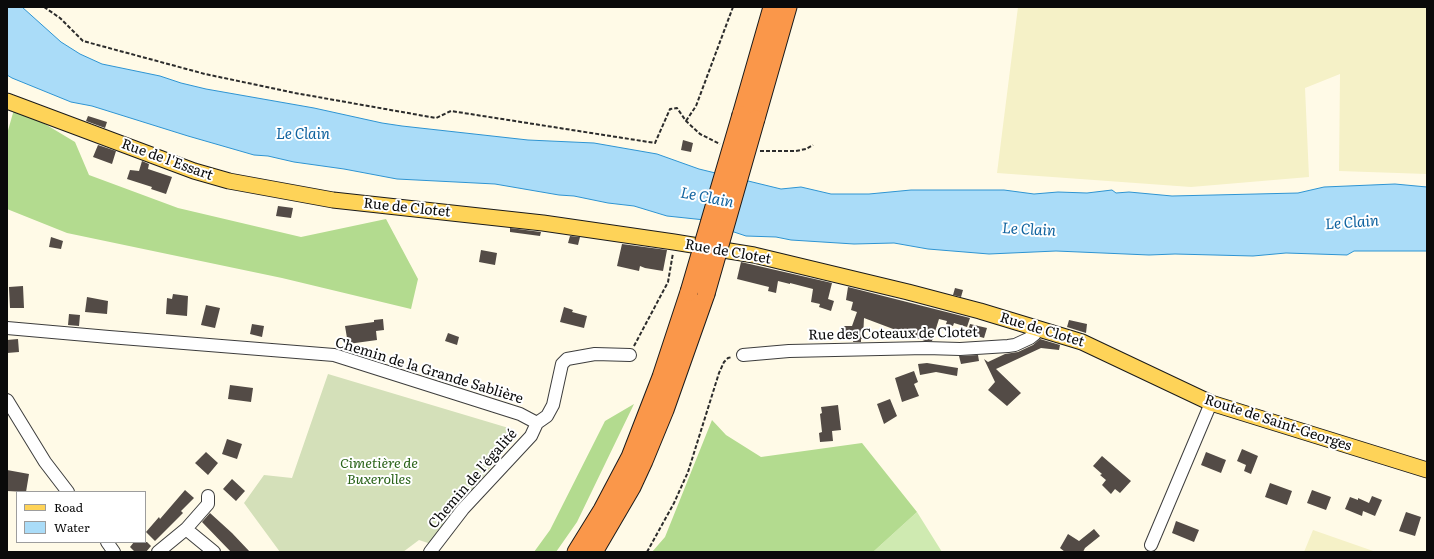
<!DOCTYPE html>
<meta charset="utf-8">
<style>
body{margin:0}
#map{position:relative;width:1434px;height:559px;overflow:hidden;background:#fffae7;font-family:Literata,serif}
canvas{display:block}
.frame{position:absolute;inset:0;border:8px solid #0a0a0a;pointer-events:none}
.legend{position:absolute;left:16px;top:491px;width:130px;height:52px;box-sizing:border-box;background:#fff;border:1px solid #9d9d9d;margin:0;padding:5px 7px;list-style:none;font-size:12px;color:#0a0a0a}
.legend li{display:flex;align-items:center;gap:8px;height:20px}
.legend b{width:20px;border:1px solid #9d9d9d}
</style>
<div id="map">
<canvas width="1434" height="559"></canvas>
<div class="frame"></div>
<ul class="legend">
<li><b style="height:5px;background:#fed358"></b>Road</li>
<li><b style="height:11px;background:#aadcf8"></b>Water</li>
</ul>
</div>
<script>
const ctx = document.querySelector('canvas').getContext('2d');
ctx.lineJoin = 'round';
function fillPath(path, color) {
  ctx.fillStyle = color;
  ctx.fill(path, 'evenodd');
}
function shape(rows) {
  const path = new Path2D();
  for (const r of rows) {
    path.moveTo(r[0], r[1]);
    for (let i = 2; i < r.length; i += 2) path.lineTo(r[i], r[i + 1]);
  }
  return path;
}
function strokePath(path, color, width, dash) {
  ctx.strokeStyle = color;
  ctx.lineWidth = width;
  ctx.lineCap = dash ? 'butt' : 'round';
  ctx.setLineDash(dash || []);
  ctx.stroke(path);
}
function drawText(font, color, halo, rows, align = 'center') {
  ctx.font = font + ' Literata,serif';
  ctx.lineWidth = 4;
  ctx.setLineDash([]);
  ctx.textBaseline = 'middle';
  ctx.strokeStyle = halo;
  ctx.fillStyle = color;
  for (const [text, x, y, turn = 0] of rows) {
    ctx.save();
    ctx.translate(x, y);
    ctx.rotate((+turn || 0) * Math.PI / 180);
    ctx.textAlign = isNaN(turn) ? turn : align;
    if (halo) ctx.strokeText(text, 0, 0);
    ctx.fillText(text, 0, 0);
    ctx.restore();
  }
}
fillPath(shape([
 [1018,7,1427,7,1427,174,1339,171,1340,74,1305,88,1309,177,1191,187,997,173],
 [1313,530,1376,552,1304,552]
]), '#f5f1c7');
fillPath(shape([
 [917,512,942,552,873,552]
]), '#cfeab1');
fillPath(shape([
 [15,106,75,142,89,175,178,208,301,237,386,219,418,279,411,309,282,278,67,233,7,209,7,134],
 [634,404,577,522,556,552,534,552,550,530,605,421],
 [712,420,726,435,761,457,862,443,917,512,873,552,652,552,665,537]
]), '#b3db8f');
fillPath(shape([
 [328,374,512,429,514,438,463,502,431,544,419,540,403,552,280,552,244,503,264,475,292,478]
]), '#d4e0b9');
const water = shape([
 [7,7,22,7,61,42,80,54,102,64,160,76,181,83,206,89,314,108,382,123,402,126,528,140,594,143,657,154,699,169,781,189,801,187,831,194,869,194,911,190,1004,190,1034,194,1058,192,1087,193,1112,190,1116,193,1129,192,1172,196,1298,193,1324,187,1395,184,1427,187,1427,251,1354,251,1347,255,1286,253,1253,256,1175,254,1149,255,1056,251,989,254,928,249,894,243,854,244,791,240,776,237,746,236,716,226,705,220,667,216,634,206,608,203,574,196,559,195,495,184,397,179,344,169,294,162,268,156,254,155,188,136,92,106,71,102,12,78,7,75,7,7]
]);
fillPath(water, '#aadcf8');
strokePath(water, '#2e94d2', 1);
fillPath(shape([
 [88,116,107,122,105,128,86,121],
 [683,140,693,143,691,152,681,150],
 [98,145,116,151,112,164,93,157],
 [142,161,149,164,148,169,172,177,166,194,151,189,152,187,127,179,130,170,139,171],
 [278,206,293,208,291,218,276,216],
 [510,228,541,232,540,236,510,232],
 [570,236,580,237,578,245,568,243],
 [51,237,63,241,61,249,49,247],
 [622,244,667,250,663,271,645,268,640,266,639,271,617,266],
 [481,250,497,253,495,265,479,262],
 [741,262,832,283,828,299,834,301,831,311,819,307,820,304,811,302,813,289,790,283,790,284,778,281,776,293,768,291,769,287,737,279],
 [23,286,24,308,10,308,9,287],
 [848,287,970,318,967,327,954,323,953,326,946,324,947,321,939,319,932,341,925,341,864,318,863,339,861,339,861,342,853,342,854,338,844,338,844,326,852,326,857,312,851,310,853,302,846,300],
 [955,288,963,290,961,297,953,295],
 [173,294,188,296,187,316,166,314,167,298,172,299],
 [87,297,108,301,107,314,85,312],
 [206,305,220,308,215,328,201,325],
 [564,307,573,310,572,312,587,316,584,328,560,322],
 [69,314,80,315,79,326,68,325],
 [383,319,384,330,376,331,377,340,348,344,345,326,374,322,374,320],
 [1069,320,1087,324,1086,333,1067,327],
 [252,324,264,326,262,337,250,334],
 [970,324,987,328,984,338,967,333],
 [448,333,459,337,457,345,445,341],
 [18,339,19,352,7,353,7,340],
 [1040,339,1060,345,1059,350,1041,348,996,369,1021,393,1007,406,988,390,995,382,984,359,988,362,1005,354,1018,352,1033,345],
 [978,355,979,361,961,364,959,356],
 [927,363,958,368,957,376,936,372,920,375,918,364],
 [914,371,918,382,914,384,919,396,902,402,895,378],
 [230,385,253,388,251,402,228,399],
 [890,399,897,416,884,424,877,404],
 [838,405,841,430,832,431,833,441,820,442,819,433,822,432,820,414,822,413,821,407],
 [227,439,242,444,237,459,222,454],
 [1242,449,1258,456,1251,474,1244,471,1246,465,1237,461],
 [206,452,218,463,208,475,195,463],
 [1206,452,1226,460,1221,473,1201,465],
 [1102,456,1131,481,1120,493,1115,489,1111,494,1102,485,1106,480,1100,475,1102,474,1093,466],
 [7,470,29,474,26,492,7,491],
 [232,479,245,491,236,501,223,489],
 [1270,483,1292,491,1287,505,1265,497],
 [185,490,194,498,181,511,183,513,155,541,146,532,159,517,160,519],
 [1312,490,1331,497,1326,510,1307,503],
 [1372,496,1382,500,1375,516,1363,511,1362,516,1345,509,1350,497,1358,500,1358,498,1369,503],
 [1406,512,1421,517,1415,536,1399,531],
 [210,513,232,533,250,552,231,552,202,522],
 [1176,521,1199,530,1194,542,1172,533],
 [1094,529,1100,536,1085,548,1083,552,1065,552,1060,548,1068,534,1079,541],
 [134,542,147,542,151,546,146,552,135,552,130,547]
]), '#534b46');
const minor = shape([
 [7,328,109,337,334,355,520,414,537,423,547,416,553,405,562,364,567,359,595,354,630,355],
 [743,355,789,351,926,348,960,349,1008,346,1015,345,1030,338,1035,334,1038,329],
 [7,400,45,462,68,492],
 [186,529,214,552],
 [107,542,114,552],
 [1151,545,1211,403],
 [158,552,186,529,208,504,208,496],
 [430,552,463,509,531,436,537,423]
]);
const major = shape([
 [7,101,194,171,229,181,333,200,543,223,674,242,754,255,908,292,980,311,1082,342,1211,403,1427,470]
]);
const highway = shape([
 [741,115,772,7],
 [756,119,788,7],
 [576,552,602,510,630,457,661,377,689,292],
 [594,552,632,487,644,461,665,410,706,294]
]);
strokePath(minor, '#3d3d3d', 14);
strokePath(major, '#1b1b1b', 17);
strokePath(highway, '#1b1b1b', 19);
strokePath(shape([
 [44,7,60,18,83,41,205,74,295,93,436,118,451,111,655,143,670,109,677,108,686,121,700,134,720,144],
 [686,121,696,106,733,7],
 [760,151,796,151,806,149,813,145],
 [634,346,668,282,673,253],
 [647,552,674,503,688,472,719,373,724,362,728,358,732,357]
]), '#2c2c2c', 2, [4, 2]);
strokePath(minor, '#fff', 12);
strokePath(major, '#fed358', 15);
strokePath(highway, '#fa974a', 17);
const highwayBridge = shape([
 [689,292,741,115],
 [706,294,756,119]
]);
strokePath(highwayBridge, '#1b1b1b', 19, []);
strokePath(highwayBridge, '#fa974a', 17);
drawText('14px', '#0a0a0a', '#fff', [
 ["Rue de l'Essart",167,160,20],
 ["Rue de Clotet",407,208,6],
 ["Rue de Clotet",728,252,10],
 ["Rue de Clotet",1042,330,17],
 ["Rue des Coteaux de Clotet",893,334,-1],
 ["Chemin de la Grande Sablière",429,371,17],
 ["Route de Saint-Georges",1278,423,18],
 ["Chemin de l'égalité",473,479,-49]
]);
drawText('italic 14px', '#2a6319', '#fff', [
 ["Cimetière de",379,464],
 ["Buxerolles",379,480]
]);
drawText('italic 15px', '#10639f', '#fff', [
 ["Le Clain",303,135],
 ["Le Clain",707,198,11],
 ["Le Clain",1352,223,-4],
 ["Le Clain",1029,230,3]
]);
</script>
